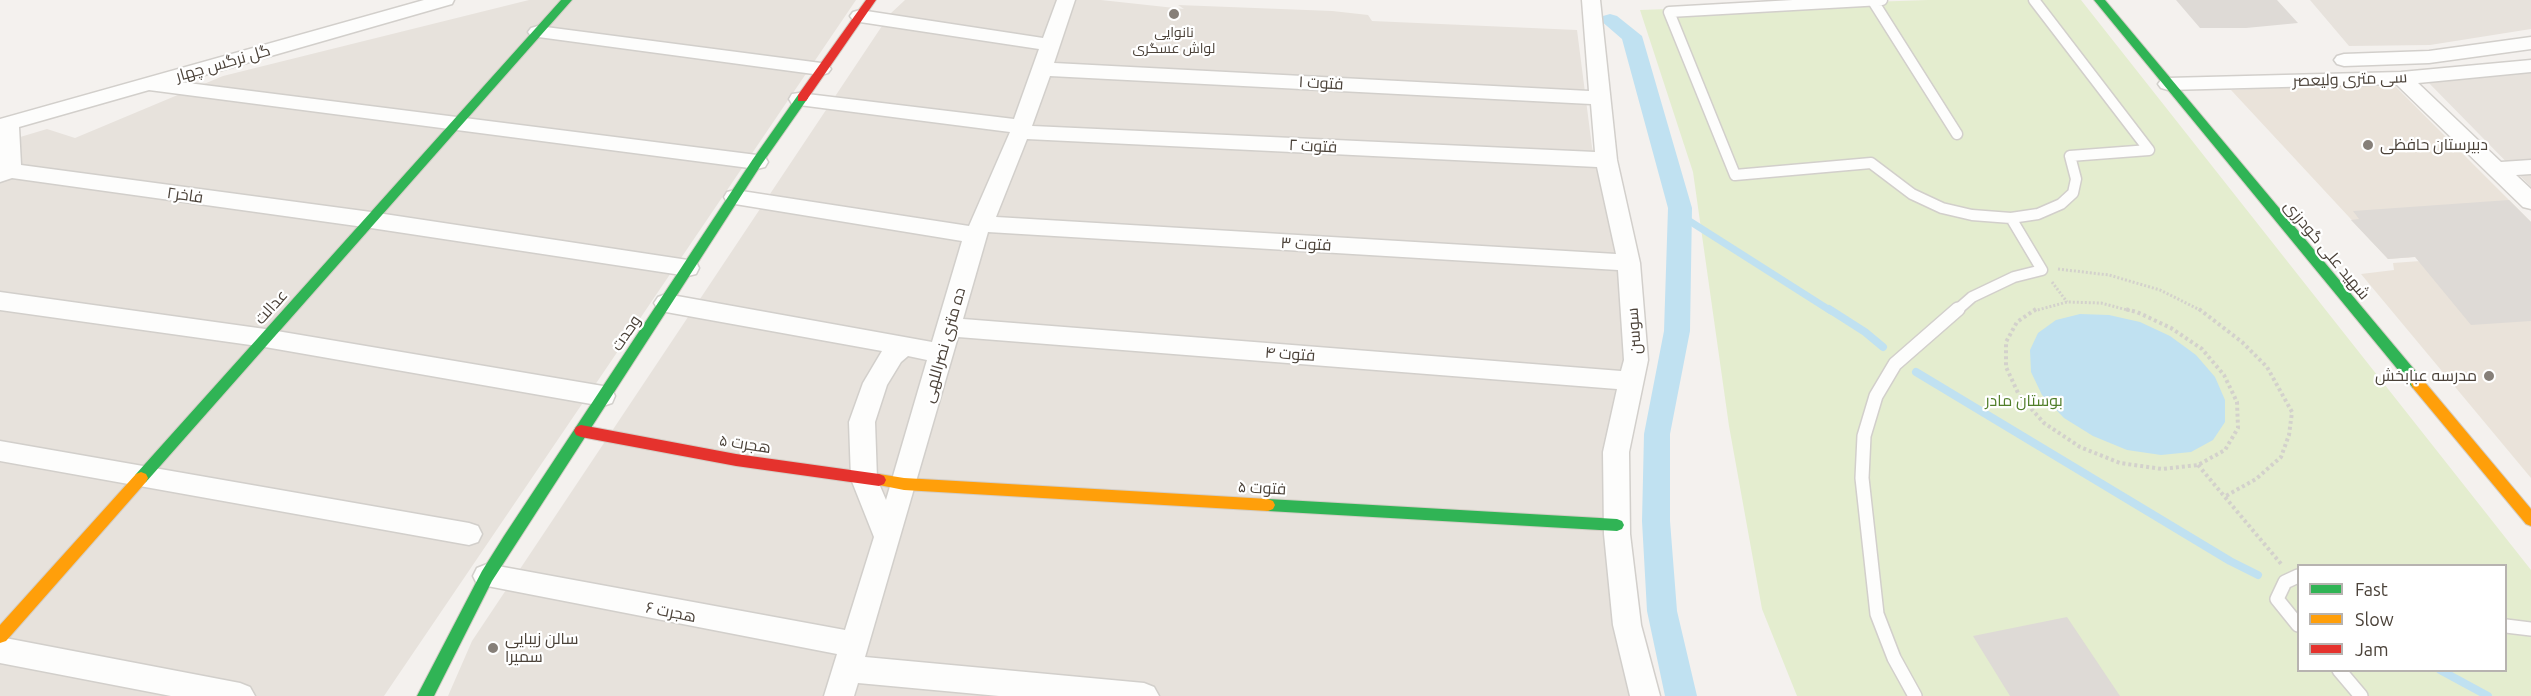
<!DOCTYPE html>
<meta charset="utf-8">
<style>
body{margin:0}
#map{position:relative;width:2531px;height:696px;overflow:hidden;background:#f4f1ee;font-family:Ubuntu,sans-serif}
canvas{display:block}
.legend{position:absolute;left:2297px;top:564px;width:210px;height:108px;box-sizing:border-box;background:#fff;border:2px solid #b7b3b0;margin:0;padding:8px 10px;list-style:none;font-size:18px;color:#4b4239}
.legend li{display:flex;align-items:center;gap:12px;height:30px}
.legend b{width:30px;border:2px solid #b7b3b0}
</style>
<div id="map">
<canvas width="2531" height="696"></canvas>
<ul class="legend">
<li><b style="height:8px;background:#30b455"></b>Fast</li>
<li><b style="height:8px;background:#ff9f0a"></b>Slow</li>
<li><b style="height:8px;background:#e5322d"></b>Jam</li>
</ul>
</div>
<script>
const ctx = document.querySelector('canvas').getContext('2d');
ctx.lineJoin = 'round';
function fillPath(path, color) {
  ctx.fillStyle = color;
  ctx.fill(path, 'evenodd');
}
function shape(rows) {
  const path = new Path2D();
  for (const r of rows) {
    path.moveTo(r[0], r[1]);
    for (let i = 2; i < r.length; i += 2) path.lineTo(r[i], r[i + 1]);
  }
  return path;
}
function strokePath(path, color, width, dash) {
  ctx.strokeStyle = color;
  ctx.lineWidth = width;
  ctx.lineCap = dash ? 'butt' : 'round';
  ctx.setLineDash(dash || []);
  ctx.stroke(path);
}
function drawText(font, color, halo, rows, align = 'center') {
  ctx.font = font + ' Ubuntu,Cairo,sans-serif';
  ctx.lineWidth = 4.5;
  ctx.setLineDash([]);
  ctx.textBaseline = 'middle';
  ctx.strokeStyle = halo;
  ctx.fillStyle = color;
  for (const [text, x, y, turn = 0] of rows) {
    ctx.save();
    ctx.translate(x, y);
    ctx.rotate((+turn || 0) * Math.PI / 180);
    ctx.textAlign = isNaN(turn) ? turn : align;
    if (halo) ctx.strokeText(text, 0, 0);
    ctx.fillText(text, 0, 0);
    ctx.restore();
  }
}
fillPath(shape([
 [529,0,856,0,384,696,0,696,0,143,47,129,75,138,223,76],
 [905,0,1101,0,1184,9,1178,5,1332,11,1368,15,1372,21,1577,30,1592,147,1616,248,1624,363,1631,696,448,696,472,641,890,14],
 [2310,0,2531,0,2531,29,2430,45,2349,46],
 [2531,71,2531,187,2425,79]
]), '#e7e2dc');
fillPath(shape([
 [2391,82,2531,222,2531,248,2388,259,2231,90],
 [2531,253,2531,478,2361,274,2394,270,2393,263]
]), '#eae3da');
fillPath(shape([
 [1928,0,2081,0,2531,570,2531,696,1797,696,1762,609,1729,426,1693,172,1640,10],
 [2298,566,2506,566,2506,670,2298,670]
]), '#e4edcf');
fillPath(shape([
 [2080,314,2109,315,2140,322,2170,336,2196,355,2215,377,2225,400,2225,422,2213,440,2191,452,2161,455,2127,450,2093,436,2064,418,2042,395,2031,372,2030,350,2038,333,2056,320]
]), '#c0e1f1');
strokePath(shape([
 [1680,215,1831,311]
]), '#c0e1f1', 7);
strokePath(shape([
 [1829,309,1865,332,1883,347],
 [1916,372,2230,561,2258,575],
 [2440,670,2488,696]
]), '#c0e1f1', 8);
fillPath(shape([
 [1610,14,1617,16,1642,36,1692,208,1690,331,1670,434,1670,521,1677,611,1697,696,1665,696,1647,611,1642,521,1644,434,1664,331,1668,208,1622,39,1600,20,1603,16,1610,14]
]), '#c0e1f1');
fillPath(shape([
 [2176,0,2277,0,2298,23,2246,28,2200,28],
 [2509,200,2531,222,2531,321,2471,325,2415,257,2388,259,2351,220,2359,219,2353,211],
 [2067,617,2120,696,2010,696,1973,636]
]), '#dedad6');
const laneFar1 = shape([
 [1882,0,1669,12,1735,175,1871,163,1912,194,1942,208,1972,215,2011,218,2038,214,2061,204,2073,193,2076,179,2070,156,2149,150,2034,0],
 [1873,1,1957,134],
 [1956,311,1972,297,2014,277,2042,270,2011,218]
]);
const lane = shape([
 [2298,576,2285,582,2277,599,2298,625],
 [2506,626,2531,629],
 [2339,670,2361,696],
 [1915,696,1894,658,1877,614,1862,478,1864,436,1876,396,1895,364,1958,309]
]);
const street = shape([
 [424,0,454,0,452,4,180,82,757,155,765,157,768,162,765,167,757,169,149,90,19,127,21,165,371,212,688,260,696,262,699,268,696,274,688,276,371,228,12,178,0,182,0,119,424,0],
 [1057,0,1075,0,1054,63,1589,91,1582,0,1600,0,1617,160,1640,263,1648,360,1629,452,1630,534,1641,625,1660,696,1630,696,1613,625,1604,534,1603,452,1617,389,958,337,865,657,1144,683,1154,687,1159,696,999,696,858,683,854,696,824,696,837,654,477,584,473,576,477,568,487,564,845,630,874,537,851,479,849,422,863,383,882,351,666,312,658,309,654,303,658,297,666,294,932,342,962,241,735,204,727,202,724,197,727,192,735,190,969,226,1010,132,799,105,792,104,789,99,792,94,799,93,1014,119,1039,49,860,22,853,20,850,16,853,12,860,10,1043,38,1057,0],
 [1050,76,1591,104,1595,152,1032,126,1050,76],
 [1027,139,1597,167,1616,254,996,217,1027,139],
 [988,232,1618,270,1624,360,1621,371,963,319,988,232],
 [908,356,927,360,886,500,877,479,875,422,887,385,901,362,908,356],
 [538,26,821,63,828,65,831,69,828,73,821,75,531,36,528,32,531,28,538,26],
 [2531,37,2531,49,2429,63,2344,66,2337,64,2334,60,2337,56,2344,54,2429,51,2531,37],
 [2531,60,2531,72,2418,83,2501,162,2531,160,2531,174,2516,175,2531,189,2531,209,2523,207,2396,84,2168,90,2161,88,2158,84,2161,80,2168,78,2401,72,2531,60],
 [0,292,265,329,603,386,612,389,615,396,612,403,603,406,265,347,0,310,0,292],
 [0,441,469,523,478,526,482,534,478,542,469,545,0,461,0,441],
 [0,637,240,683,250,687,255,696,171,696,0,663,0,637]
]);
const fast = shape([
 [561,0,572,0,146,482,141,484,136,482,134,478,136,474,561,0],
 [2094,0,2105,0,2423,380,2425,384,2423,388,2413,388,2094,0],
 [802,94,808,98,761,165,492,581,434,696,417,696,482,571,504,536,753,159,798,95,802,94],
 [1268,499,1617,519,1622,521,1624,525,1622,529,1617,531,1268,511,1263,509,1261,505,1263,501,1268,499]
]);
const slow = shape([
 [2418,379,2423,380,2531,509,2531,526,2526,524,2413,388,2411,384,2413,380,2418,379],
 [141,472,146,474,148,478,146,482,6,641,0,643,0,625,136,474,141,472],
 [879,474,904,478,1268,499,1273,501,1275,505,1273,509,1268,511,904,490,874,484,872,480,874,476,879,474]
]);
const jam = shape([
 [866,0,876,0,806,101,798,101,798,95,866,0],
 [581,425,736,454,879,474,884,476,886,480,884,484,879,486,736,466,581,437,576,435,574,431,576,427,581,425]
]);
strokePath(laneFar1, '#d2cfcb', 13);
strokePath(lane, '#d2cfcb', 16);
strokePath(street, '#d2cfcb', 3);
strokePath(fast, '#d3cdc5', 2);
strokePath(slow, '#d3cdc5', 2);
strokePath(jam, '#d3cdc5', 2);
strokePath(shape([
 [2058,269,2109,275,2160,290,2202,311],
 [2052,282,2067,302],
 [2034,311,2067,302,2101,303,2131,311]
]), '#d3d1cc', 3, [2, 2]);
strokePath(shape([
 [2036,309,2017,322,2006,342,2006,367,2019,395,2044,423,2080,447,2120,463,2162,469,2198,465,2225,450,2238,428,2237,402,2224,375,2202,349,2171,328,2137,312,2125,309],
 [2199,309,2242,342,2267,367,2292,412,2289,435,2281,457,2256,479,2224,497],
 [2198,465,2282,565]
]), '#d3d1cc', 4, [3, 3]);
strokePath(laneFar1, '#fdfdfc', 10);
strokePath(lane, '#fdfdfc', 13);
fillPath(street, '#fdfdfc');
fillPath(fast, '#30b455');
fillPath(slow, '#ff9f0a');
fillPath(jam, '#e5322d');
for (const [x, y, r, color] of [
 [1174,14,6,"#867f78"],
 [2368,145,6,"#867f78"],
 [2489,376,6,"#867f78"],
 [493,648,6,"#867f78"]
]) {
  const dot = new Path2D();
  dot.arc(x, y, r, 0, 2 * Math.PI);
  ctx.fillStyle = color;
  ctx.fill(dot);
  strokePath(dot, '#fff', 2);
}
drawText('14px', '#4b4239', '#fff', [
 ["نانوایی",1174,32],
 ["لواش عسگری",1174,48]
]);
drawText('16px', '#4b4239', '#fff', [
 ["گل نرگس چهار",223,63,-16],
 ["سی متری ولیعصر",2350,79,-2],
 ["فتوت ۱",1321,83,3],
 ["فتوت ۲",1313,146,3],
 ["فاخر۲",185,195,8],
 ["فتوت ۳",1306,244,3],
 ["شهید علی گودرزی",2327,250,50],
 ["عدالت",271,307,-48],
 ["سوسن",1634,331,-94],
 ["وحدت",626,333,-56],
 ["ده متری نصراللهی",944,345,-74],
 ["فتوت ۴",1290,354,4],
 ["هجرت ۵",745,444,9],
 ["فتوت ۵",1262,488,3],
 ["هجرت ۶",671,612,11]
]);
drawText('16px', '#4b4239', '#fff', [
 ["دبیرستان حافظی",2380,145],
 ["مدرسه عبابخش",2477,376,"right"],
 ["سالن زیبایی",505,639],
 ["سمیرا",505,657]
], 'left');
drawText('16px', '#517e2a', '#fff', [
 ["بوستان مادر",2024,401]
]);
</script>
